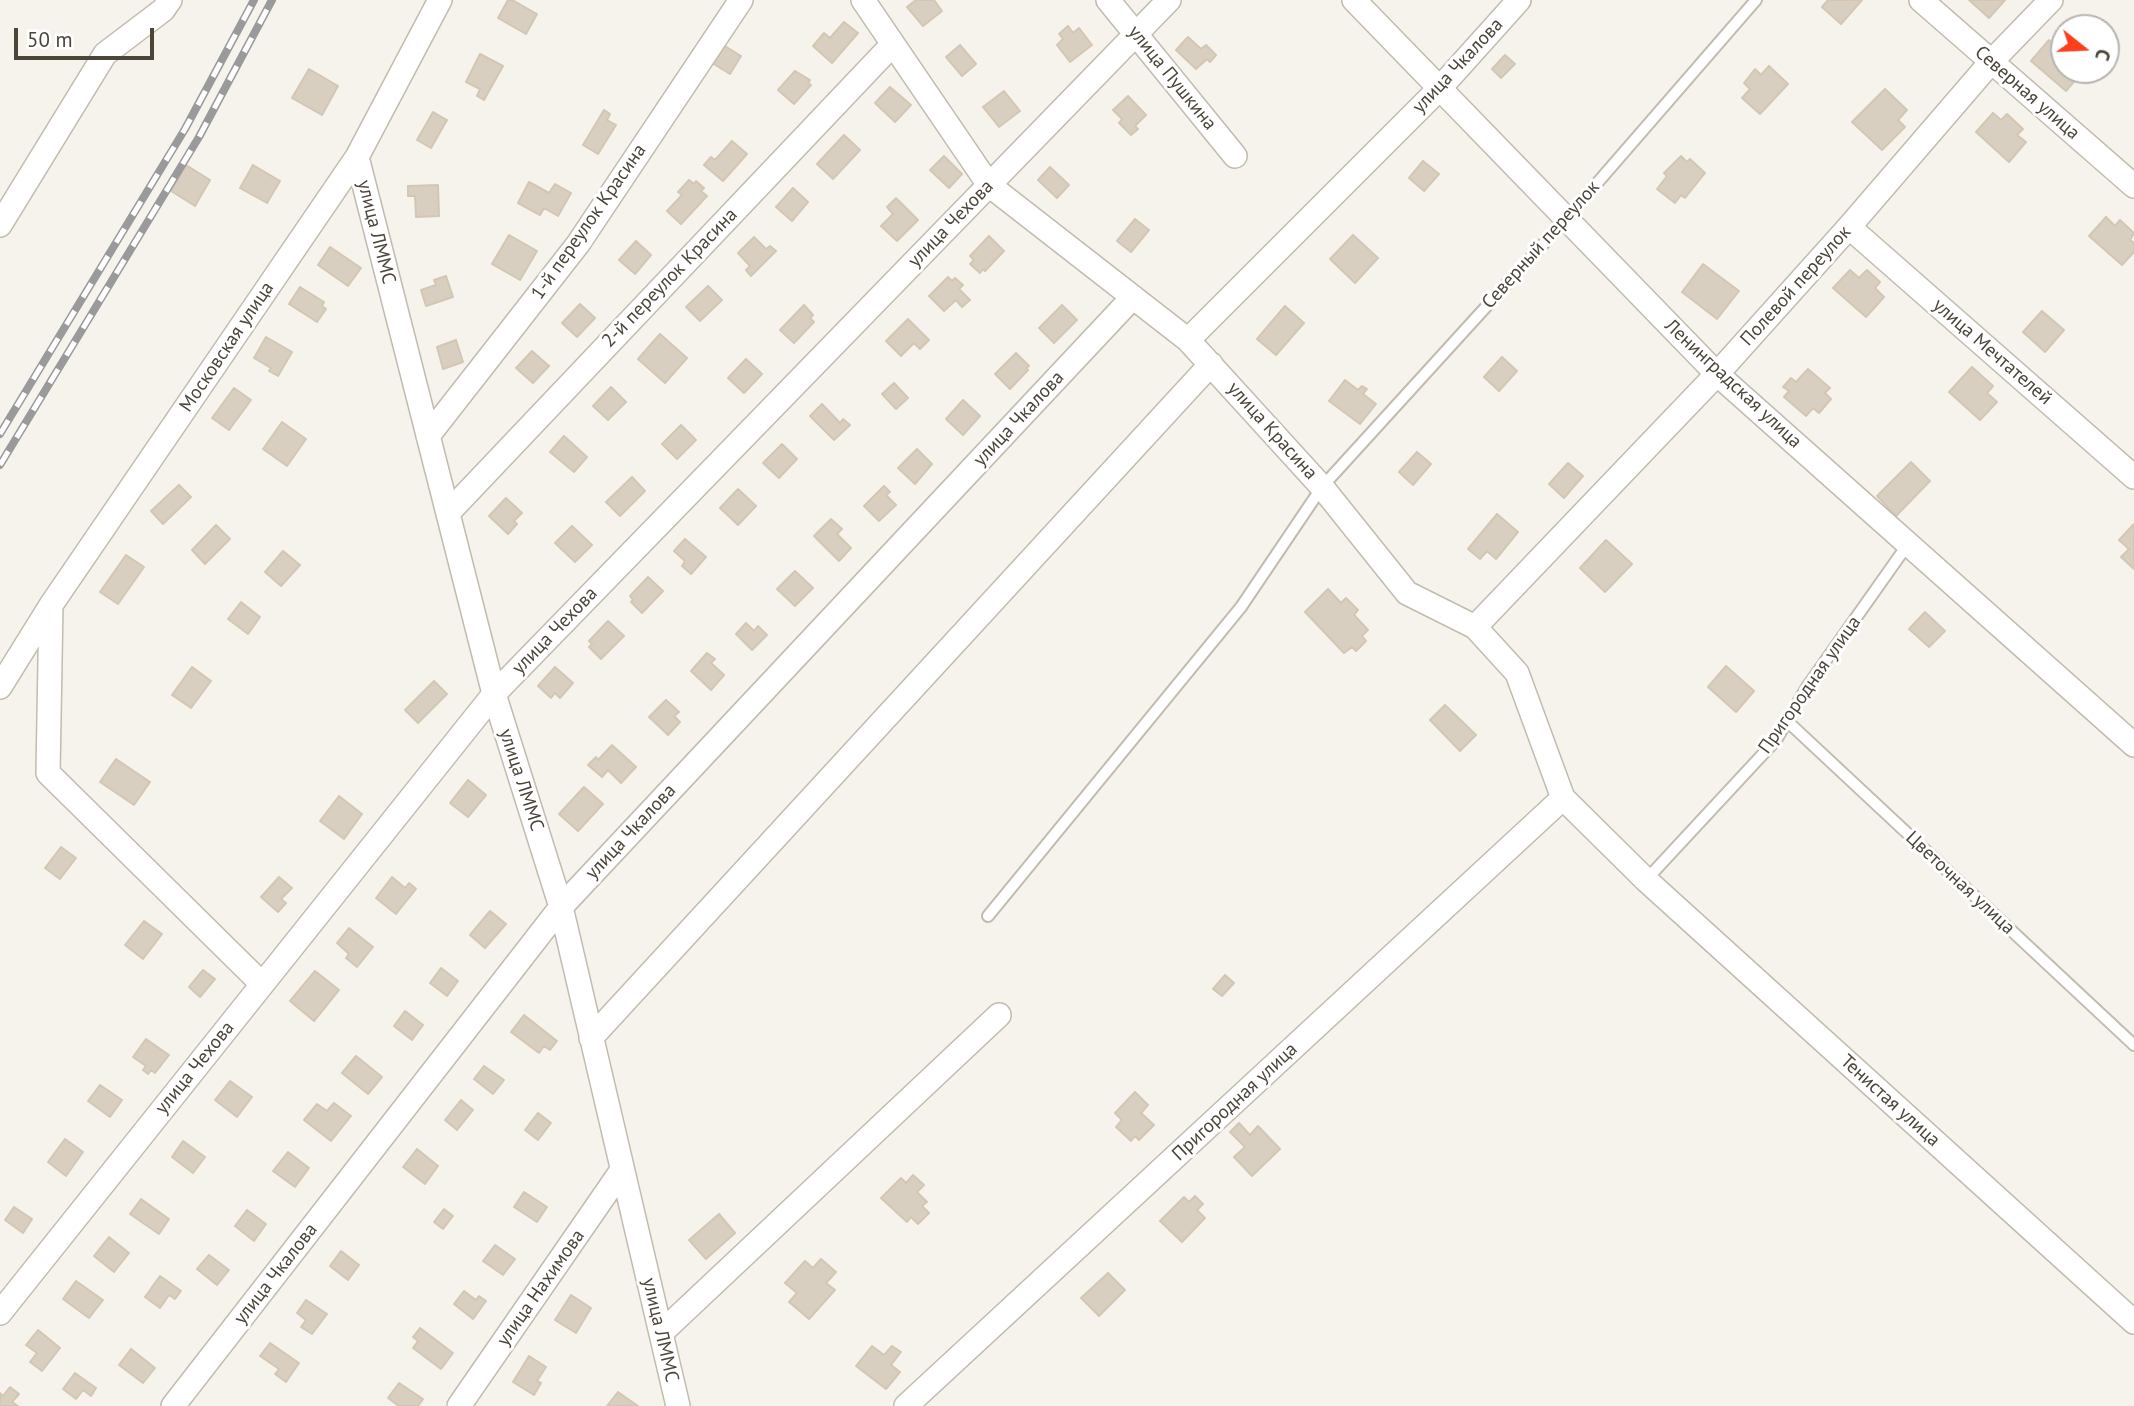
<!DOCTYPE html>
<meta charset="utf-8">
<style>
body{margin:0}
#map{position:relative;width:2134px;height:1406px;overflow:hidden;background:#f6f3ec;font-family:"PT Sans",sans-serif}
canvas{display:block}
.north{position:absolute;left:2050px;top:14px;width:70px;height:70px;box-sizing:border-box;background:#fff;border:2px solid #b7b4b0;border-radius:50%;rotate:108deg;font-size:19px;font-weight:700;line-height:28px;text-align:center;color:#4b4439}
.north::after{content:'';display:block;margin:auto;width:24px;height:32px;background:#fc3f1d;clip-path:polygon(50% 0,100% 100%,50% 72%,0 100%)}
.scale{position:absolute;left:14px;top:28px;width:140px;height:32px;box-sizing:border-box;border:4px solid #4b4439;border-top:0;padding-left:9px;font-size:21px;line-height:24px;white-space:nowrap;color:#4b4439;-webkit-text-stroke:5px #fff;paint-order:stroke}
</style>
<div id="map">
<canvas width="2134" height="1406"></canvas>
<div class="north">С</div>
<div class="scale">50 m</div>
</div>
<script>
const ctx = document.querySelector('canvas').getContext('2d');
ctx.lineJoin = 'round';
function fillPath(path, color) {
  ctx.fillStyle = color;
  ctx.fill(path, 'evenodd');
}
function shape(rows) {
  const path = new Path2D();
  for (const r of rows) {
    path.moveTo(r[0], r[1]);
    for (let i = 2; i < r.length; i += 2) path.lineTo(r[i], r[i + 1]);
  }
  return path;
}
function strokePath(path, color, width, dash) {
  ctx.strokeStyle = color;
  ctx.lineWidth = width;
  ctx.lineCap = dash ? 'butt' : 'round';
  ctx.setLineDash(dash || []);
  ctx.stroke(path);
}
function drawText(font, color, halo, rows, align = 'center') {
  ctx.font = font + ' "PT Sans",sans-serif';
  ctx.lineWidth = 6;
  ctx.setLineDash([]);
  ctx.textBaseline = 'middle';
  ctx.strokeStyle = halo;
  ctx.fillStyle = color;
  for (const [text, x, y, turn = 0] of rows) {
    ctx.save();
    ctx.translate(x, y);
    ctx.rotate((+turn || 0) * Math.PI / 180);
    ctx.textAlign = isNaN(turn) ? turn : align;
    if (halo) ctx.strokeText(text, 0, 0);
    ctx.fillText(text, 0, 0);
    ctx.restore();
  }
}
const building = shape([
 [508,0,512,0,537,14,526,34,498,18,508,0],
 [916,0,934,0,942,11,923,26,907,7,916,0],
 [1828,0,1862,0,1841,24,1822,7,1828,0],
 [1969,0,2005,0,1989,18,1969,0],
 [844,22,858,33,832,63,813,46,824,33,830,38,844,22],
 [1068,26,1073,33,1079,28,1092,45,1070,62,1057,45,1063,39,1059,34,1068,26],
 [1188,37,1201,49,1206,45,1216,55,1210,62,1207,59,1196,69,1176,50,1188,37],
 [2049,40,2064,53,2064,70,2084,70,2066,91,2031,61,2049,40],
 [720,43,741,56,730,74,709,61,720,43],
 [960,45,976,64,962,76,946,57,960,45],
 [480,54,503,66,484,100,477,96,480,89,466,82,480,54],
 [1505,55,1515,64,1501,78,1492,69,1505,55],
 [1769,66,1788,84,1760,114,1742,98,1750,89,1744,83,1755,69,1761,75,1769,66],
 [309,69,338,86,322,115,292,98,309,69],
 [795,71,810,80,808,83,811,85,794,104,778,90,795,71],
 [890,87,911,105,895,122,875,103,890,87],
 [1885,89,1907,110,1898,120,1905,127,1882,150,1852,122,1885,89],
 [1004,91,1020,111,999,127,983,107,1004,91],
 [1128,96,1146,115,1135,126,1138,129,1131,135,1119,123,1122,119,1113,110,1128,96],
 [604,110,610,114,607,120,616,125,598,154,583,145,604,110],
 [433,112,447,120,431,148,417,140,433,112],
 [1993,113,2001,120,2007,114,2023,129,2017,135,2026,142,2009,162,1976,132,1993,113],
 [844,135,860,150,833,179,817,164,844,135],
 [732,141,747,154,723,181,704,165,711,157,715,160,732,141],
 [944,156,962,174,949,188,930,170,944,156],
 [1681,156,1687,162,1690,159,1705,173,1685,198,1681,195,1675,203,1657,189,1667,176,1664,173,1681,156],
 [1423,161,1439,174,1424,191,1409,178,1423,161],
 [186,165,210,180,195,206,171,191,186,165],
 [253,165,280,181,267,203,240,188,253,165],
 [1050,167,1069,185,1057,198,1038,180,1050,167],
 [689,180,694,184,696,181,704,188,701,191,707,196,681,224,667,211,682,195,678,192,689,180],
 [529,182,549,193,555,184,571,193,558,216,544,208,540,215,518,203,529,182],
 [438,185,439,216,416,217,415,196,408,196,408,186,438,185],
 [793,188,808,202,792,221,776,207,793,188],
 [896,198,918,220,897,241,881,226,893,214,887,207,896,198],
 [2106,217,2115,226,2120,220,2134,233,2130,240,2134,243,2134,252,2122,265,2089,236,2106,217],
 [1135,219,1149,230,1131,252,1117,241,1135,219],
 [509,235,537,251,520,280,492,264,509,235],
 [1353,235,1378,258,1355,283,1330,259,1353,235],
 [989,236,1004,251,985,271,983,269,980,273,970,264,974,260,970,256,989,236],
 [754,237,766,249,770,246,776,251,751,276,746,270,750,266,738,253,754,237],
 [636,241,651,255,635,274,619,260,636,241],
 [330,247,361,268,348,286,318,265,330,247],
 [1703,264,1739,291,1717,319,1682,292,1703,264],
 [1850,270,1859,278,1867,270,1880,282,1875,288,1884,297,1866,317,1833,288,1850,270],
 [446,276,453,297,426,306,421,290,436,285,434,280,446,276],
 [948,277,952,281,955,278,963,285,959,289,970,300,962,307,956,300,944,311,929,296,948,277],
 [708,286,722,300,700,321,686,307,708,286],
 [300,287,324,302,322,306,326,309,317,322,289,304,300,287],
 [580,304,595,318,577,337,562,323,580,304],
 [804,305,813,315,810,318,814,322,794,343,780,330,804,305],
 [1062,305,1077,320,1054,343,1039,328,1062,305],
 [1285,306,1304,323,1276,355,1257,339,1285,306],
 [2042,311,2064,330,2045,352,2023,332,2042,311],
 [908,319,929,340,920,349,914,343,901,356,886,341,908,319],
 [660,334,687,358,665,383,638,359,660,334],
 [266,337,292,352,278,376,269,371,271,368,254,358,266,337],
 [456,340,463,362,443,369,437,347,456,340],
 [532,351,549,366,533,383,516,368,532,351],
 [1016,353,1029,366,1026,368,1028,370,1010,389,995,374,1016,353],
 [1502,357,1517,371,1499,391,1484,377,1502,357],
 [746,359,762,374,744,393,728,378,746,359],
 [1972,367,1993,386,1987,393,1997,402,1980,420,1949,392,1972,367],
 [1808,369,1830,388,1825,393,1831,399,1819,413,1813,408,1806,416,1784,397,1789,391,1783,387,1791,378,1796,382,1808,369],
 [1345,380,1358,390,1362,386,1367,389,1363,394,1376,404,1360,424,1329,401,1345,380],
 [894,383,908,398,896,409,882,394,894,383],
 [611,387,626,402,608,420,593,406,611,387],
 [234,388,251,400,229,430,212,418,234,388],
 [963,400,980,416,963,435,946,419,963,400],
 [822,404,840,423,843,419,850,425,834,440,810,416,822,404],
 [282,422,306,439,287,466,263,449,282,422],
 [681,425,696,440,677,459,662,444,681,425],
 [564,436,587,457,574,472,550,452,564,436],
 [782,444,797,459,779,478,763,463,782,444],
 [917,449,932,464,915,484,898,468,917,449],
 [1417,452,1431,464,1413,485,1399,472,1417,452],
 [1911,462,1930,481,1896,516,1877,496,1911,462],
 [1568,463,1583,476,1564,498,1549,484,1568,463],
 [632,477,645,491,620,516,606,502,632,477],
 [179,485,191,497,163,524,151,511,179,485],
 [884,486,890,492,886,495,896,505,879,521,864,506,884,486],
 [738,489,756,506,738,525,720,508,738,489],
 [506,498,522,513,514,521,517,524,508,534,489,516,506,498],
 [1497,514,1518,532,1496,559,1487,551,1480,559,1468,549,1497,514],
 [831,519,842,529,837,534,851,548,839,561,814,536,831,519],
 [2134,524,2134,569,2121,557,2129,549,2119,540,2134,524],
 [216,525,230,539,205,564,192,550,216,525],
 [572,526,592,545,575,562,555,543,572,526],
 [685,539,706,557,691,574,682,566,685,561,674,551,685,539],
 [1606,540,1632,564,1605,592,1580,568,1606,540],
 [283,551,300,565,281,586,265,572,283,551],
 [126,555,144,567,118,604,100,592,126,555],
 [795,571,813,588,795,606,777,589,795,571],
 [648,577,663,591,642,613,631,602,633,600,630,596,648,577],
 [1328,589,1341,603,1346,598,1358,610,1354,615,1368,630,1362,636,1366,641,1356,651,1352,647,1344,653,1305,612,1328,589],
 [241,602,260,617,248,634,228,619,241,602],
 [1925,612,1945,631,1929,647,1909,629,1925,612],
 [608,621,624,636,601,659,589,647,592,644,589,641,608,621],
 [746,623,754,631,758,626,767,635,752,650,736,634,746,623],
 [707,653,715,659,711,663,724,675,711,690,691,671,707,653],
 [1726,666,1754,691,1736,712,1708,687,1726,666],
 [192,667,211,681,191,708,172,695,192,667],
 [555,667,573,683,560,698,555,693,551,698,538,686,555,667],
 [434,681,447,694,418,723,405,710,434,681],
 [666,700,679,712,674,716,680,722,668,735,649,717,666,700],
 [1445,705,1476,735,1460,751,1430,720,1445,705],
 [612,745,636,767,621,783,608,770,602,777,588,765,596,757,598,760,612,745],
 [116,759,150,782,134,805,100,782,116,759],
 [468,780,486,795,468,817,450,803,468,780],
 [584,787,603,804,578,831,559,814,584,787],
 [339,796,362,814,344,839,320,821,339,796],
 [61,847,76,858,60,879,45,868,61,847],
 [279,877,292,888,281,899,286,903,278,912,261,897,279,877],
 [392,877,405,888,409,883,416,889,396,914,376,898,392,877],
 [490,911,506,924,485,948,470,935,490,911],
 [144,921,162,934,143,959,125,945,144,921],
 [349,928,373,947,357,967,346,958,349,954,337,943,349,928],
 [441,968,458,981,447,996,430,983,441,968],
 [203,970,215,979,200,997,189,987,203,970],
 [315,971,339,990,314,1021,290,1001,315,971],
 [1225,975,1234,983,1222,996,1213,989,1225,975],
 [405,1011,423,1025,412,1040,394,1026,405,1011],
 [524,1015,557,1041,550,1050,544,1046,539,1053,511,1032,524,1015],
 [146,1039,169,1055,155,1073,151,1070,148,1074,143,1070,146,1066,133,1057,146,1039],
 [356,1056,382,1077,368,1094,342,1073,356,1056],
 [484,1066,504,1080,493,1094,474,1079,484,1066],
 [230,1081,252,1097,237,1117,215,1100,230,1081],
 [100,1085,122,1100,110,1117,88,1101,100,1085],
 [1135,1092,1148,1105,1141,1113,1154,1125,1139,1140,1135,1136,1131,1141,1116,1127,1122,1120,1115,1113,1135,1092],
 [461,1100,473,1110,457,1130,445,1120,461,1100],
 [334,1103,351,1116,331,1141,304,1120,317,1104,327,1111,334,1103],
 [538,1113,551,1123,538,1140,525,1130,538,1113],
 [1239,1123,1250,1135,1258,1126,1280,1149,1252,1176,1234,1157,1245,1147,1230,1132,1239,1123],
 [65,1139,83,1152,66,1176,48,1162,65,1139],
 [183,1141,205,1157,193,1173,172,1157,183,1141],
 [417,1149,438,1166,425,1184,403,1167,417,1149],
 [288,1152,309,1168,295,1187,273,1171,288,1152],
 [913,1175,924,1185,917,1192,927,1202,922,1206,929,1213,918,1224,911,1217,907,1222,881,1198,901,1178,906,1183,913,1175],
 [524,1192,547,1207,537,1222,514,1207,524,1192],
 [1195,1196,1203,1204,1197,1210,1205,1218,1182,1242,1160,1221,1184,1197,1189,1202,1195,1196],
 [141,1199,169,1219,159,1234,130,1214,141,1199],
 [14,1207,32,1219,23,1233,5,1220,14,1207],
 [444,1209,453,1216,443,1229,434,1222,444,1209],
 [247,1210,266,1224,254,1241,235,1226,247,1210],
 [719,1214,735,1233,706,1259,689,1240,719,1214],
 [109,1237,129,1253,114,1272,94,1256,109,1237],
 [495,1245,515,1259,503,1275,483,1261,495,1245],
 [341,1251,359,1265,348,1280,330,1266,341,1251],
 [209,1255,229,1270,217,1285,197,1269,209,1255],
 [821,1259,836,1272,826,1283,835,1290,809,1319,789,1302,797,1293,785,1283,805,1261,813,1268,821,1259],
 [1108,1273,1125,1290,1099,1316,1081,1298,1108,1273],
 [160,1276,181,1291,175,1299,169,1295,160,1308,145,1297,160,1276],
 [76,1281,103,1300,89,1318,63,1299,76,1281],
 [464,1291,476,1300,479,1296,486,1301,473,1319,454,1304,464,1291],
 [571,1295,591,1308,576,1333,555,1320,571,1295],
 [306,1300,327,1314,312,1334,301,1327,306,1320,297,1313,306,1300],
 [420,1328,453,1353,441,1369,413,1348,418,1341,413,1337,420,1328],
 [38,1330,60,1348,42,1371,30,1362,37,1353,26,1345,38,1330],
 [270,1343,299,1363,286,1382,275,1374,279,1369,260,1356,270,1343],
 [872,1346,884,1355,892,1346,901,1352,891,1365,900,1372,886,1389,856,1366,872,1346],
 [131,1349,155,1368,143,1383,119,1365,131,1349],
 [529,1356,546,1367,537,1381,541,1383,534,1395,513,1382,529,1356],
 [75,1373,96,1388,91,1396,83,1390,76,1399,63,1389,75,1373],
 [399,1383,423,1399,418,1406,399,1406,388,1398,399,1383],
 [10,1387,19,1394,12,1402,18,1406,0,1406,0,1393,3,1396,10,1387],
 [618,1392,638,1406,607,1406,618,1392]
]);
fillPath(building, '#d8cfc1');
strokePath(building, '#d3c7b4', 2);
const lane = shape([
 [1787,721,2134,1045],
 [1646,880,1776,740,1807,687,1908,544],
 [988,916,1241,607,1322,487,1566,219,1756,0]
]);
const street = shape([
 [863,0,989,185,1188,340,1322,487,1407,593,1475,627,1517,673,1563,798,1646,880,2134,1322],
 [1108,0,1235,156],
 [1354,0,1717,374,2134,745],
 [1921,0,2134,186],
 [357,157,494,694,561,907,678,1406],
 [0,225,105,54,163,10,170,0],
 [1849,227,2134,477],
 [1188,340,1440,88,1519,0],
 [428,436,578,244,741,0],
 [448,513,893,44],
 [51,605,48,773,262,984],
 [1475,627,1717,374,1849,227,1991,62,2051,0],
 [0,687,51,605,357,157,440,0],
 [591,1038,1211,364],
 [0,1313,494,694,1169,0],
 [661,1333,999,1015],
 [173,1406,561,907,1133,297],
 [459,1406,622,1170],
 [906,1406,1563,798]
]);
strokePath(lane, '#c2bbae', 14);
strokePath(street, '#c2bbae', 26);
strokePath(lane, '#fff', 10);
strokePath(street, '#fff', 23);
const rail = shape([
 [0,434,185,129,254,0],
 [0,465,199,137,272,0]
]);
strokePath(rail, '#9a9a9a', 8);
strokePath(rail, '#fff', 5, [16]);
drawText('19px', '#4b4439', '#fff', [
 ["улица Чкалова",1458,66,-47],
 ["улица Пушкина",1172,78,51],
 ["Северная улица",2027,93,41],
 ["1-й переулок Красина",589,222,-55],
 ["улица Чехова",951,224,-46],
 ["улица ЛММС",376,232,76],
 ["Северный переулок",1541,245,-48],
 ["2-й переулок Красина",670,278,-46],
 ["Полевой переулок",1796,286,-48],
 ["Московская улица",227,347,-56],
 ["улица Мечтателей",1992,352,41],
 ["Ленинградская улица",1733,384,43],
 ["улица Чкалова",1019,419,-47],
 ["улица Красина",1272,431,48],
 ["улица Чехова",555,631,-46],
 ["Пригородная улица",1810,685,-55],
 ["улица ЛММС",521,780,72],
 ["улица Чкалова",631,832,-47],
 ["Цветочная улица",1960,883,43],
 ["улица Чехова",195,1068,-51],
 ["Тенистая улица",1890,1101,42],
 ["Пригородная улица",1235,1102,-43],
 ["улица Чкалова",276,1274,-52],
 ["улица Нахимова",541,1288,-55],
 ["улица ЛММС",660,1330,77]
]);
</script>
